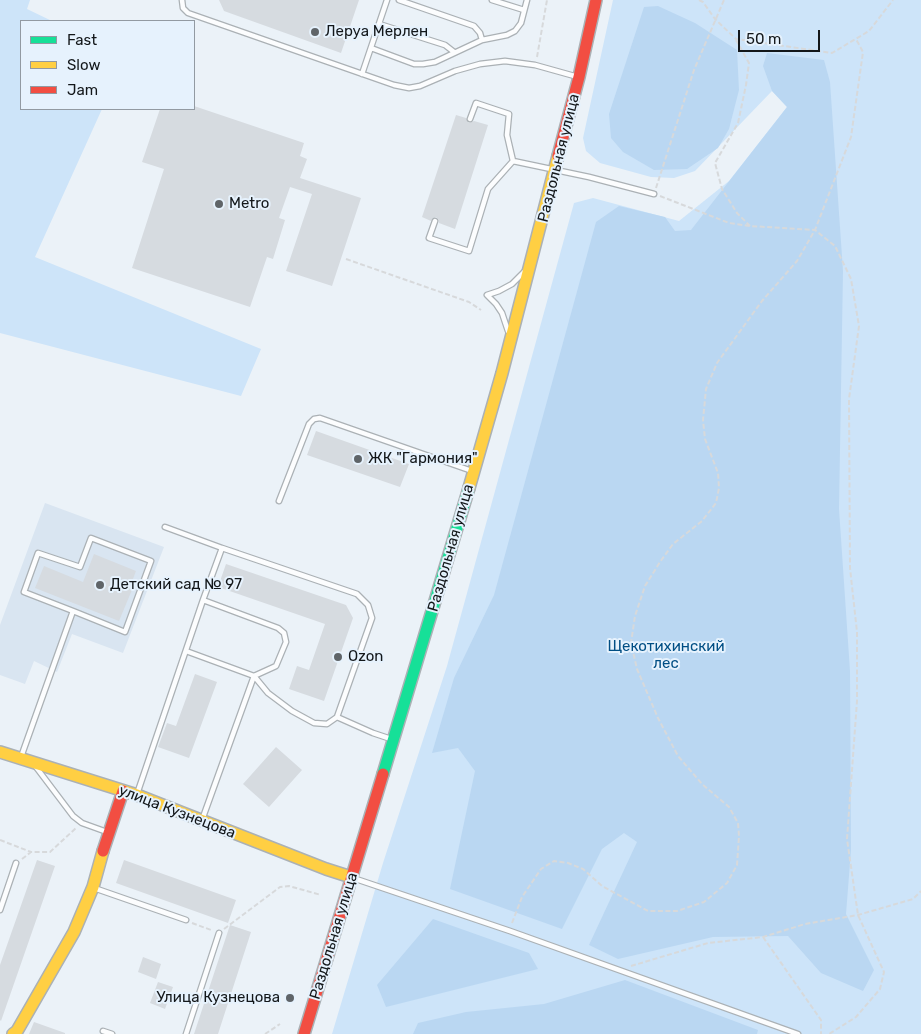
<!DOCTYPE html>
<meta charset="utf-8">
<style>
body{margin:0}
#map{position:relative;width:921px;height:1034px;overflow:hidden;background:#ebf2f8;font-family:Rubik,sans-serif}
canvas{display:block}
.legend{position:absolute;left:20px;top:20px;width:175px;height:90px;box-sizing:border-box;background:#e6f2fd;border:1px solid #929aa2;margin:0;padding:6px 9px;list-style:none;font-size:15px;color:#13171a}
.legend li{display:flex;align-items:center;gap:10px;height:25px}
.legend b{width:25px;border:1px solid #929aa2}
.scale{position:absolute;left:738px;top:30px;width:82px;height:22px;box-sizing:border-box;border:2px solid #13171a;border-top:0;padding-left:6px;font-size:15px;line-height:18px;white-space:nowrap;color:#13171a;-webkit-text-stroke:4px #e6f2fd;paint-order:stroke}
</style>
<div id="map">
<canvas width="921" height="1034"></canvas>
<ul class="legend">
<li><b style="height:6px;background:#16e098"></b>Fast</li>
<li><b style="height:6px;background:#ffcf43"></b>Slow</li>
<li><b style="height:6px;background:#f24e42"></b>Jam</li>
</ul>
<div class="scale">50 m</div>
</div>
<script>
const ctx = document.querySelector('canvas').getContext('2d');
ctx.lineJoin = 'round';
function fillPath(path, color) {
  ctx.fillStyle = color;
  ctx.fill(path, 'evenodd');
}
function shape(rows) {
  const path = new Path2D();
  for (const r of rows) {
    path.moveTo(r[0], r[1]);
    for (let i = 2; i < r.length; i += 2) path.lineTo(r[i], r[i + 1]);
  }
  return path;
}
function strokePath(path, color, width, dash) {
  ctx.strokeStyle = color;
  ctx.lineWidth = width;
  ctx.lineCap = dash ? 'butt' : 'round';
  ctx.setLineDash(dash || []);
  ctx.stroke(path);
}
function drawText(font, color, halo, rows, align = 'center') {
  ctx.font = font + ' Rubik,sans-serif';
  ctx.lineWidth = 4;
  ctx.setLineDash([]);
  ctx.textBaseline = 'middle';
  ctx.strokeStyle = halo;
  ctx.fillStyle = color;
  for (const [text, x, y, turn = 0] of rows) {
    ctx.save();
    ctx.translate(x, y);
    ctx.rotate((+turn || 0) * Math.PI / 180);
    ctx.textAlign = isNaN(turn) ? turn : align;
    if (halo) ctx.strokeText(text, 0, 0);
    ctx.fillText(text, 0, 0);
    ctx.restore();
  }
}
fillPath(shape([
 [45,503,164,547,123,653,72,634,57,672,34,661,25,684,0,675,0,625]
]), '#d9e5f1');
fillPath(shape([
 [0,0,30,0,27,9,52,21,21,21,21,109,102,109,35,257,261,349,241,396,0,333],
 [613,0,921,0,921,1034,332,1034,383,863,447,666,574,203,593,198,679,221,729,181,787,107,772,91,695,171,674,178,651,177,600,163,586,151,583,138]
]), '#cde4f9');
fillPath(shape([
 [658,6,695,23,737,50,739,90,729,129,718,148,687,169,654,170,623,152,611,138,609,114,644,7],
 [767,53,824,60,830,82,843,271,839,509,850,671,851,850,846,914,874,970,863,991,821,973,788,936,713,937,618,959,589,945,637,842,624,833,602,849,562,929,450,889,475,771,458,748,432,753,454,678,494,595,596,222,619,206,665,217,675,231,691,230,787,107,772,91,763,66],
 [433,919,529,953,538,969,386,1007,377,985],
 [625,980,758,1030,757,1034,413,1034,418,1023,466,1012,544,1004]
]), '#bad7f2');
fillPath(shape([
 [219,0,359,0,341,53,224,11],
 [194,106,304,143,300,156,307,159,300,178,361,198,332,286,286,271,312,194,290,187,279,218,285,220,273,259,267,257,250,307,132,268,164,169,142,162,160,109,194,109],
 [456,115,466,118,469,123,474,121,488,125,455,229,439,223,439,220,436,217,433,218,431,221,422,217],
 [316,431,409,464,400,487,307,455],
 [94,554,136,571,131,584,134,585,119,621,35,588,44,566,83,582],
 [226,564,346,605,353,618,324,701,289,689,297,666,309,670,325,624,218,587],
 [195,674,217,682,189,758,158,747,167,723,176,726],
 [276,747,302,770,269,807,243,784],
 [37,860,55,866,1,1021,0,1020,0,965],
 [124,860,236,900,228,923,116,883],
 [230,925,251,932,218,1034,194,1034],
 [143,957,161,964,156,979,138,972],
 [158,982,173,987,165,1009,150,1003],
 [34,1022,65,1033,65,1034,29,1034]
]), '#d6dbe0');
const lane = shape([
 [182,0,183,8,188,13,394,85,409,88,420,86,455,71,480,64,505,61,535,65,578,77],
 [399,0,474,26,480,33,482,40],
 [492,0,524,10],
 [379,24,445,45,454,52],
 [371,48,414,64,423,64,435,62,482,40,507,35,515,31,521,23,527,0],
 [362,74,387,0],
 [470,119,476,103,509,114,507,135,513,161],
 [513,161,589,177,654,194],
 [435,221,429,238,469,251,488,189,513,161],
 [508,331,502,313,496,304,487,295,499,291,512,284,524,272],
 [279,501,309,424,314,419,320,418,472,471],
 [165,527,222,548],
 [186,651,254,676,276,666,286,642,284,633,278,628,203,600,222,548,357,594,368,605,372,618,337,717,327,724,314,723,292,711,268,693,254,676,202,820],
 [337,717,373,733,391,739],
 [21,757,73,611,125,632,151,561,91,538,80,567,38,553,24,592,73,611],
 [36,767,73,816,82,823,107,832],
 [137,794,203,600],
 [353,878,510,931,798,1034],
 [94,888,186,920],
 [0,910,16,863],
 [103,1031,112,1034],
 [186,1034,219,933]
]);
const fast = shape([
 [383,774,469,488]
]);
const slow = shape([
 [469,488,502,373,558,156],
 [0,752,137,795,326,869,351,877],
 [13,1034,17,1031,74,932,93,887,103,851]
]);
const jam = shape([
 [558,156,579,77,596,0],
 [103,851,123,791],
 [304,1034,383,774]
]);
strokePath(lane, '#abb1b5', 7);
strokePath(fast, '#abb1b5', 14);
strokePath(slow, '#abb1b5', 14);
strokePath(jam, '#abb1b5', 14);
strokePath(shape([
 [699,0,703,2,715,19,736,39,832,53,869,31,893,0],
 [736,40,749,63,746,85,738,123,715,163,722,189,737,213,750,226],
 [537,57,547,0],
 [656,188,694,70,724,0],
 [660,196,729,223,750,226,815,230,835,246,851,279,859,326,849,399,850,568,857,632,857,701,847,839,858,915,884,972,880,989,856,1017,829,1034],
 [346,259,469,302,481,310],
 [0,840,31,852],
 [22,859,31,852,50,852,76,828],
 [192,923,211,930],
 [512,923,522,897,541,869,554,861,568,863,583,869,602,886,648,911,677,911,704,902,727,883,737,865,739,836,738,823,729,807,702,784,678,756,658,718,637,669,631,643,635,616,645,586,660,562,673,544,702,521,716,503,719,488,718,473,705,439,703,420,706,389,717,363,762,301,797,261,815,230,851,137,863,52,856,39],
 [224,929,280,887,289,886,321,895],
 [763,937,821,1020,821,1034],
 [631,966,708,943,763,937,805,924,858,915,913,899,921,891],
 [265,1034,280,1024]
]), '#d7d9db', 2, [5, 2.5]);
strokePath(lane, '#fcfdfe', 4.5);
strokePath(fast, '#16e098', 11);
strokePath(slow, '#ffcf43', 11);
strokePath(jam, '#f24e42', 11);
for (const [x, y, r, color] of [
 [315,32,5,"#5f6468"],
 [219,204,5,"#5f6468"],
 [358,459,5,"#5f6468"],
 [100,585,5,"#5f6468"],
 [338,657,5,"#5f6468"],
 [290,998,5,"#5f6468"]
]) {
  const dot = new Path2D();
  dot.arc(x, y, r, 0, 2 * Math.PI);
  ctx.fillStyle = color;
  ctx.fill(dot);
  strokePath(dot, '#e6f2fd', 2);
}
drawText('15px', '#13171a', '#e6f2fd', [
 ["Леруа Мерлен",325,32],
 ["Metro",229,204],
 ["ЖК \"Гармония\"",368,459],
 ["Детский сад № 97",110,585],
 ["Ozon",348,657],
 ["Улица Кузнецова",280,998,"right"]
], 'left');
drawText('15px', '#13171a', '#e6f2fd', [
 ["Раздольная улица",559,158,-76],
 ["Раздольная улица",451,548,-74],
 ["улица Кузнецова",177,812,21],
 ["Раздольная улица",334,936,-73]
]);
drawText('15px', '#004e84', '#e6f2fd', [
 ["Щекотихинский",666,647],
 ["лес",666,664]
]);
</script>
